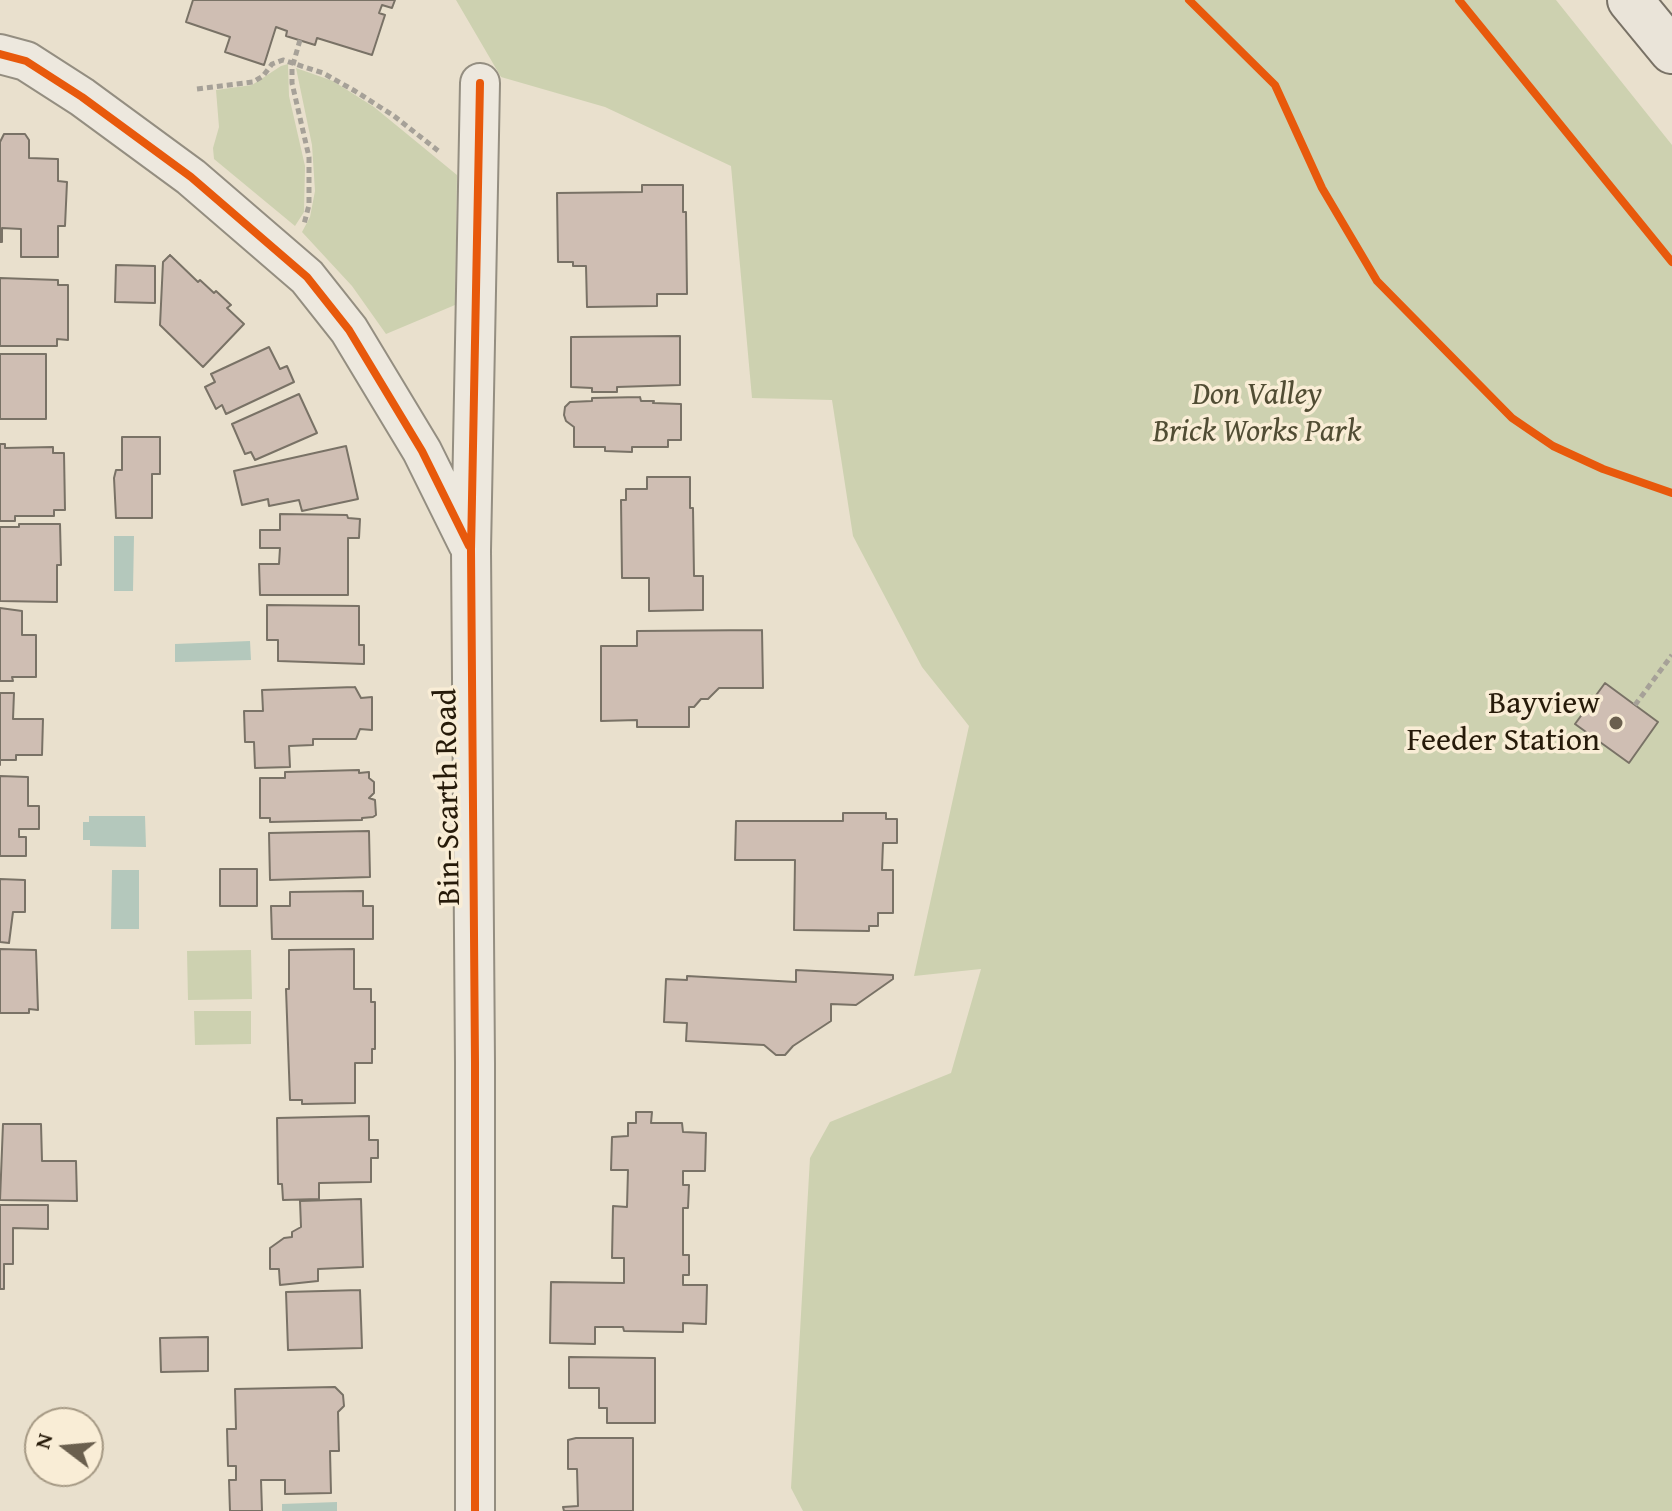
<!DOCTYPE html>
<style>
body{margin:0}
#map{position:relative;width:1672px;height:1511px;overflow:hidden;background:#e9e0cd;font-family:"Gentium Book Plus",serif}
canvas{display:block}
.north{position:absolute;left:24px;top:1407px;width:80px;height:80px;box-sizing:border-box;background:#f9edd6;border:2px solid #a59984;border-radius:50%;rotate:286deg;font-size:22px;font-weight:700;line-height:32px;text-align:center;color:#261a09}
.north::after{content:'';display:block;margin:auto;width:28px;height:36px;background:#6a5f4e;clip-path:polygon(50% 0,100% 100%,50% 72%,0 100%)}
</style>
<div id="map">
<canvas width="1672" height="1511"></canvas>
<div class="north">N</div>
</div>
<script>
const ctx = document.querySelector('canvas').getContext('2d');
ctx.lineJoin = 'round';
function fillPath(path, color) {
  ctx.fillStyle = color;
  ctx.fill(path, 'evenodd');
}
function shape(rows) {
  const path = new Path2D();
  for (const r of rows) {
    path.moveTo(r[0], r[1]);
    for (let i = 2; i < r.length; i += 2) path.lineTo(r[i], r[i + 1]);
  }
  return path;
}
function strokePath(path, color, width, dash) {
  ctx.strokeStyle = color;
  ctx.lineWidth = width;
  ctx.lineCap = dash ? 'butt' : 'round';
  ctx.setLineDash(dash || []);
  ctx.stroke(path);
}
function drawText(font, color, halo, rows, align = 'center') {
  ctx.font = font + ' "Gentium Book Plus",serif';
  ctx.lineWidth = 7;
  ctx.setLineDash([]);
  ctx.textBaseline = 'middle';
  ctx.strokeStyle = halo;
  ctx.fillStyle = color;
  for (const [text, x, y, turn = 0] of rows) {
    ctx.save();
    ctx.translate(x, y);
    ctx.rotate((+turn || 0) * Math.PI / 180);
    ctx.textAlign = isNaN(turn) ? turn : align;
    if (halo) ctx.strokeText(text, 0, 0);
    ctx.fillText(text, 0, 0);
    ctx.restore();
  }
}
fillPath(shape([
 [456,0,1556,0,1672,145,1672,1511,803,1511,791,1488,810,1158,830,1122,951,1073,981,969,914,976,969,726,922,667,853,536,832,400,752,398,731,166,605,107,501,77],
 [288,64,289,96,305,166,304,212,295,226,214,159,213,148,219,127,216,90,252,85,281,66],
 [296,68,333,81,374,107,457,175,455,305,386,334,352,286,302,232,310,217,315,191,312,145],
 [251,950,252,999,188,1000,187,951],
 [194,1011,251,1011,251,1044,195,1045]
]), '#cdd1b0');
fillPath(shape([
 [114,536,134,536,133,591,114,591],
 [250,641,251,660,175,662,175,644],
 [89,816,145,816,146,847,90,846,90,840,83,840,83,822,89,822],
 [112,870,139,870,139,929,111,929],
 [337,1502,337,1511,282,1511,282,1504]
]), '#b4c8bc');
const building = shape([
 [193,0,395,0,392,8,382,5,379,13,385,15,372,55,317,38,315,45,286,36,287,31,276,27,264,65,225,52,230,37,186,22,193,0],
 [4,134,25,134,29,140,29,158,58,159,58,181,67,182,65,226,58,226,58,257,21,257,21,229,2,228,2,242,0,242,0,142,4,134],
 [642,185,683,185,683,212,686,212,687,294,657,294,657,306,587,307,586,266,573,266,573,262,558,262,557,193,642,192,642,185],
 [170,255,198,282,200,280,214,293,216,291,231,305,227,308,244,324,203,367,160,325,163,262,170,255],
 [116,265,155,266,155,303,115,302,116,265],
 [0,278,58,280,58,285,68,285,68,340,57,339,57,346,0,346,0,278],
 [680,336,680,385,617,387,617,392,592,392,592,388,571,387,571,337,680,336],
 [269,347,280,369,287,366,294,382,226,414,222,405,216,409,205,387,215,382,211,374,269,347],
 [0,354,46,354,46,419,0,419,0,354],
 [299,394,317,433,255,460,251,452,245,454,232,424,299,394],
 [640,397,641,401,654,401,653,403,681,404,681,440,668,440,668,447,632,447,632,452,605,451,605,447,574,447,574,427,566,421,564,415,565,407,570,402,592,401,592,398,640,397],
 [122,437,160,437,160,474,152,474,152,518,116,518,114,478,116,470,122,470,122,437],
 [0,444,5,444,5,448,53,447,53,453,64,453,65,510,54,510,54,516,15,516,15,521,0,521,0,444],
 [346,446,358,499,302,511,299,500,269,506,268,499,242,505,234,471,346,446],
 [647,477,690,477,690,508,693,508,694,576,703,576,703,610,649,611,649,578,622,578,621,500,626,500,626,489,647,489,647,477],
 [280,514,347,515,348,518,360,519,359,538,348,538,348,595,260,595,259,564,279,564,280,548,260,548,260,530,280,530,280,514],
 [19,524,60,524,61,565,57,565,57,602,0,601,0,527,19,527,19,524],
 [267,605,359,606,359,645,364,645,364,664,278,661,278,640,267,640,267,605],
 [0,608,22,611,22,635,36,635,36,677,12,677,13,681,0,681,0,608],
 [762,630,763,688,719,688,708,699,701,699,694,707,689,707,689,727,637,727,637,720,601,721,601,646,637,646,637,631,762,630],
 [1605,683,1658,722,1629,763,1575,724,1605,683],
 [355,687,361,698,372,697,372,730,360,729,356,739,313,739,313,745,289,746,290,767,255,768,254,742,245,742,244,711,263,711,262,690,355,687],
 [0,693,14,693,13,719,43,719,42,755,16,755,16,760,0,760,0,765,0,693],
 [359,770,359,773,369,772,369,778,374,782,374,793,369,798,375,800,376,815,373,817,362,818,362,820,270,822,270,818,260,818,260,778,285,778,285,772,359,770],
 [0,776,28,777,28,806,39,806,39,829,19,829,19,837,26,837,26,856,0,856,0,776],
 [843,813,886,813,886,819,897,819,897,843,883,843,882,870,893,870,893,913,878,913,878,926,869,926,869,931,794,930,795,860,735,860,736,821,843,821,843,813],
 [369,831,370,877,270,880,269,833,369,831],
 [220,869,257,869,257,906,220,906,220,869],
 [0,879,25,880,25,912,13,912,9,943,0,942,0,879],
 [363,891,363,906,373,906,373,939,272,939,271,906,290,906,290,892,363,891],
 [0,949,36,950,38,1010,29,1009,29,1013,0,1013,0,949],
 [354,949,354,989,371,989,371,1002,375,1002,375,1049,372,1049,372,1063,355,1063,355,1103,302,1104,302,1100,290,1100,286,989,289,989,289,950,354,949],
 [796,970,893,975,893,979,856,1005,831,1004,831,1021,793,1046,785,1055,776,1055,764,1045,686,1041,687,1023,664,1022,666,979,687,980,687,976,796,982,796,970],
 [636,1112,652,1112,651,1123,682,1123,683,1132,706,1133,705,1171,683,1171,683,1185,689,1185,688,1208,683,1208,683,1255,689,1255,689,1275,683,1275,683,1285,707,1285,706,1324,683,1323,683,1332,624,1331,623,1327,595,1327,595,1344,550,1343,551,1282,624,1283,624,1258,612,1258,613,1206,627,1207,628,1170,611,1170,612,1137,628,1136,628,1123,636,1123,636,1112],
 [369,1116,369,1140,378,1140,378,1158,371,1158,371,1182,319,1183,319,1199,283,1200,282,1184,278,1184,277,1118,369,1116],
 [3,1124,41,1124,42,1161,76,1161,77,1201,0,1200,3,1124],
 [361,1199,363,1267,318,1269,318,1281,280,1285,279,1269,270,1269,270,1248,284,1238,292,1237,292,1232,301,1227,300,1201,361,1199],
 [0,1205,48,1205,48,1229,13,1228,13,1264,4,1264,4,1289,0,1289,0,1205],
 [360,1290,362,1348,288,1350,286,1292,360,1290],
 [208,1337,208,1371,161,1372,160,1338,208,1337],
 [569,1357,655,1358,655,1423,607,1423,607,1408,599,1408,599,1388,569,1388,569,1357],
 [335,1387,343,1395,344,1406,338,1412,339,1451,330,1451,331,1493,285,1494,285,1480,261,1480,262,1511,230,1511,229,1480,236,1480,236,1466,228,1466,227,1429,236,1429,235,1389,335,1387],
 [576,1438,633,1438,633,1511,564,1511,563,1507,578,1506,577,1469,568,1469,568,1440,576,1438]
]);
fillPath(building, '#cfbeb3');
strokePath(building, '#797266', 2);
const minor = shape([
 [0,54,26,61,82,97,191,177,307,277,349,330,422,451,468,544],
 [475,1511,475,1063,471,550,480,83]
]);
const major = shape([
 [1630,0,1672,51]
]);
strokePath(minor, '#948e81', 42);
strokePath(major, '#797266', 48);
strokePath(shape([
 [300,40,292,68,292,83,309,157,309,205,304,224],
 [197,89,253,82,263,76,272,64,283,60,323,73,355,91,394,116,441,153],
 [1635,705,1672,655]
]), '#a6a198', 5, [6, 4]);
strokePath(minor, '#ede8de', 38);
strokePath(major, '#eae4d9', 44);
strokePath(shape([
 [1189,0,1275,85,1322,188,1377,281,1512,418,1553,446,1603,469,1672,493],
 [1459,0,1672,262],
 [0,54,26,61,82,97,191,177,307,277,349,330,422,451,469,546],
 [475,1511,475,1063,471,550,480,83]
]), '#e8590c', 8);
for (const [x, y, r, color] of [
 [1616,723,8,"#6a5f4e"]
]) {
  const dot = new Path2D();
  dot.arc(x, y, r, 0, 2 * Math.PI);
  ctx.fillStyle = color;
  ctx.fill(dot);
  strokePath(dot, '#f9edd6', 3);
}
drawText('italic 32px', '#514d34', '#f9edd6', [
 ["Don Valley",1257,396],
 ["Brick Works Park",1257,433]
]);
drawText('32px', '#261a09', '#f9edd6', [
 ["Bayview",1600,705],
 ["Feeder Station",1600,742]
], 'right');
drawText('32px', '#261a09', '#f9edd6', [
 ["Bin-Scarth Road",449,797,-91]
]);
</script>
